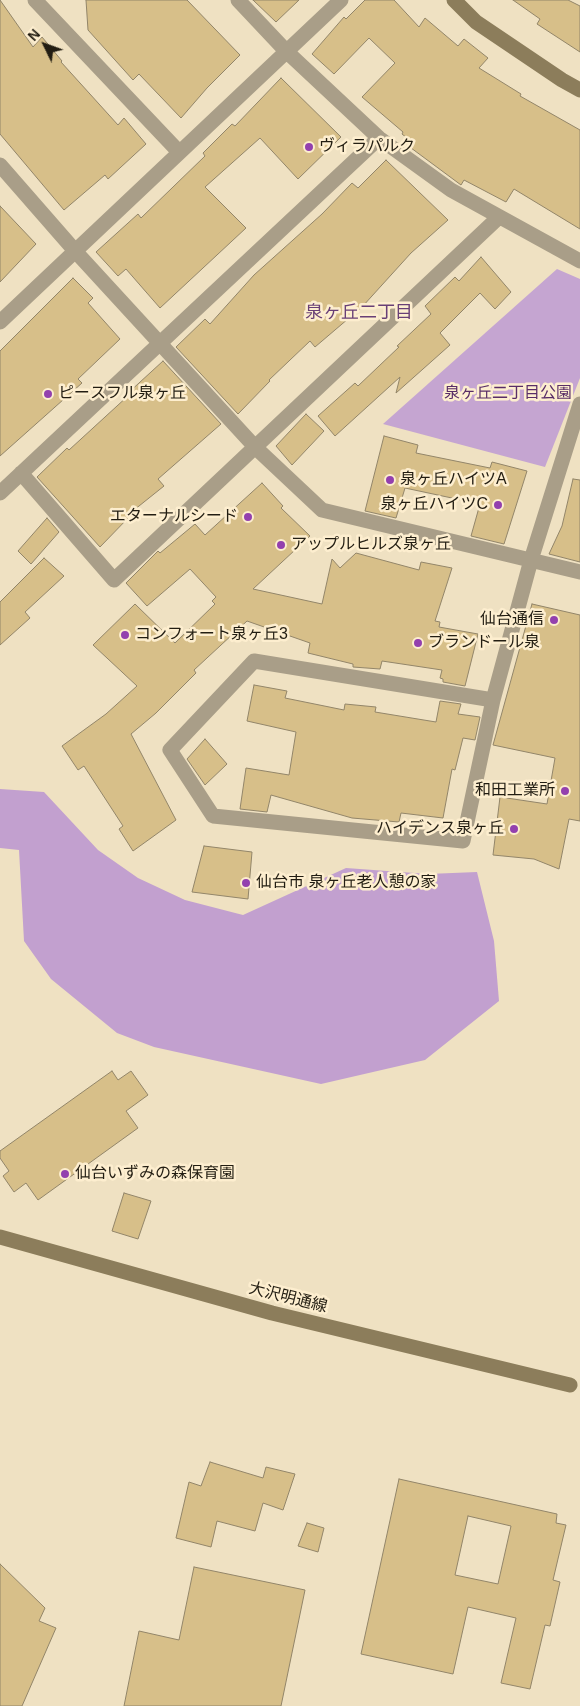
<!DOCTYPE html>
<meta charset="utf-8">
<style>
body{margin:0}
#map{position:relative;width:580px;height:1706px;overflow:hidden;background:#efe1c2;font-family:Helvetica,sans-serif}
canvas{display:block}
.north{position:absolute;left:20px;top:20px;width:50px;height:50px;-webkit-text-stroke:4px #fdeecf;paint-order:stroke;rotate:312deg;font-size:14px;font-weight:700;line-height:20px;text-align:center;color:#221d12}
.north::after{content:'';display:block;margin:auto;width:18px;height:22px;background:#221d12;clip-path:polygon(50% 0,100% 100%,50% 72%,0 100%)}
</style>
<div id="map">
<canvas width="580" height="1706"></canvas>
<div class="north">N</div>
</div>
<script>
const ctx = document.querySelector('canvas').getContext('2d');
ctx.lineJoin = 'round';
function fillPath(path, color) {
  ctx.fillStyle = color;
  ctx.fill(path, 'evenodd');
}
function shape(rows) {
  const path = new Path2D();
  for (const r of rows) {
    path.moveTo(r[0], r[1]);
    for (let i = 2; i < r.length; i += 2) path.lineTo(r[i], r[i + 1]);
  }
  return path;
}
function strokePath(path, color, width, dash) {
  ctx.strokeStyle = color;
  ctx.lineWidth = width;
  ctx.lineCap = dash ? 'butt' : 'round';
  ctx.setLineDash(dash || []);
  ctx.stroke(path);
}
function drawText(font, color, halo, rows, align = 'center') {
  ctx.font = font + ' Helvetica,"Noto Sans JP",sans-serif';
  ctx.lineWidth = 5;
  ctx.setLineDash([]);
  ctx.textBaseline = 'middle';
  ctx.strokeStyle = halo;
  ctx.fillStyle = color;
  for (const [text, x, y, turn = 0] of rows) {
    ctx.save();
    ctx.translate(x, y);
    ctx.rotate((+turn || 0) * Math.PI / 180);
    ctx.textAlign = isNaN(turn) ? turn : align;
    if (halo) ctx.strokeText(text, 0, 0);
    ctx.fillText(text, 0, 0);
    ctx.restore();
  }
}
fillPath(shape([
 [557,269,580,279,580,378,545,467,383,424]
]), '#c5a5d1');
fillPath(shape([
 [0,789,44,792,98,850,138,878,185,900,243,915,346,868,428,874,477,872,494,941,499,1001,425,1060,321,1084,154,1047,117,1033,51,979,24,941,19,850,0,848]
]), '#c2a0cf');
const building = shape([
 [0,0,33,47,42,37,62,61,61,62,118,125,124,118,146,144,108,179,105,175,64,210,0,134,0,0],
 [86,0,187,0,240,55,207,88,181,118,139,74,133,80,88,30,86,0],
 [253,0,299,0,276,22,253,0],
 [365,0,394,0,419,27,425,18,458,46,464,39,488,58,479,68,521,94,520,96,580,130,580,229,514,189,506,202,464,180,461,185,403,142,407,138,402,134,403,132,362,97,395,63,369,38,334,74,312,54,344,17,346,19,365,0],
 [513,0,568,0,580,6,580,52,537,24,540,19,513,0],
 [281,78,341,137,298,179,260,138,205,187,246,228,160,308,126,269,118,276,96,252,138,214,141,218,205,156,203,153,232,124,235,126,281,78],
 [386,160,448,220,411,253,362,307,315,347,310,341,269,380,270,381,238,414,176,347,205,319,210,324,254,275,322,214,352,183,358,188,386,160],
 [0,206,36,244,0,282,0,206],
 [481,257,511,292,495,309,480,293,440,333,450,345,396,393,400,377,335,436,318,416,355,383,358,386,399,347,397,346,431,314,425,306,455,277,459,281,481,257],
 [73,278,93,298,88,303,120,339,78,379,82,383,0,456,0,351,73,278],
 [163,361,221,424,158,479,164,486,129,514,130,516,100,547,37,477,67,448,69,450,129,395,127,394,163,361],
 [306,414,324,431,292,465,276,446,306,414],
 [384,436,418,445,416,453,490,468,492,462,527,471,504,544,471,536,480,504,405,488,396,518,365,511,384,436],
 [573,479,580,480,580,562,549,554,562,526,573,479],
 [262,483,283,506,281,508,310,536,253,589,322,604,332,559,340,568,356,553,419,570,421,562,452,568,435,621,440,622,439,627,478,634,465,686,443,682,443,679,440,678,442,670,382,661,380,669,353,667,353,664,308,653,310,643,247,621,194,670,196,673,156,713,131,734,176,820,133,851,119,829,123,826,84,766,78,770,62,746,106,714,137,686,93,645,135,604,175,643,215,604,212,601,216,597,190,569,147,606,126,583,158,551,160,553,195,524,205,535,262,483],
 [47,518,59,532,31,564,18,551,47,518],
 [44,558,64,576,25,612,30,618,0,645,0,602,44,558],
 [532,604,580,615,580,821,569,819,559,869,534,859,493,855,500,797,547,804,555,758,493,745,532,604],
 [254,685,287,691,285,698,344,710,345,704,376,707,375,712,436,722,440,701,461,704,458,714,480,717,475,740,463,738,455,770,452,769,443,818,401,813,399,822,352,818,271,795,267,812,240,809,246,768,289,775,296,732,247,721,254,685],
 [205,739,227,764,205,785,187,759,205,739],
 [204,846,252,852,248,899,192,892,204,846],
 [112,1071,118,1080,131,1071,148,1095,126,1111,138,1128,38,1200,26,1183,14,1192,3,1176,9,1171,0,1158,0,1151,112,1071],
 [124,1193,151,1201,138,1239,112,1231,124,1193],
 [210,1462,263,1478,266,1467,295,1474,283,1510,263,1503,255,1531,217,1521,211,1547,176,1538,189,1482,201,1486,210,1462],
 [399,1479,557,1514,556,1523,566,1525,553,1580,560,1582,550,1626,545,1625,530,1689,501,1683,516,1618,468,1607,453,1674,361,1654,399,1479],
 [468,1516,511,1526,498,1584,455,1575,468,1516],
 [307,1523,324,1528,318,1552,298,1546,307,1523],
 [0,1564,45,1608,39,1621,56,1628,22,1706,0,1706,0,1564],
 [194,1567,305,1590,281,1706,124,1706,139,1631,179,1640,194,1567]
]);
fillPath(building, '#d7bf89');
strokePath(building, '#928569', 1);
strokePath(shape([
 [35,0,179,152],
 [238,0,286,51,379,138,451,190,580,261],
 [0,165,76,252,256,448,322,510,580,572],
 [0,322,341,0],
 [21,473,114,580,499,217],
 [0,493,379,138],
 [493,700,254,661,170,750,213,816,463,841,493,700,531,560,580,404]
]), '#a99e88', 15);
strokePath(shape([
 [454,0,476,22,562,80,580,90],
 [0,1237,272,1313,570,1385]
]), '#8c7d5b', 15);
for (const [x, y, r, color] of [
 [309,147,5,"#9340ae"],
 [48,394,5,"#9340ae"],
 [390,480,5,"#9340ae"],
 [498,505,5,"#9340ae"],
 [248,517,5,"#9340ae"],
 [281,545,5,"#9340ae"],
 [554,620,5,"#9340ae"],
 [125,635,5,"#9340ae"],
 [418,643,5,"#9340ae"],
 [565,791,5,"#9340ae"],
 [514,829,5,"#9340ae"],
 [246,883,5,"#9340ae"],
 [65,1174,5,"#9340ae"]
]) {
  const dot = new Path2D();
  dot.arc(x, y, r, 0, 2 * Math.PI);
  ctx.fillStyle = color;
  ctx.fill(dot);
  strokePath(dot, '#fdeecf', 2);
}
drawText('16px', '#221d12', '#fdeecf', [
 ["ヴィラパルク",319,147],
 ["ピースフル泉ヶ丘",58,394],
 ["泉ヶ丘ハイツA",400,480],
 ["泉ヶ丘ハイツC",488,505,"right"],
 ["エターナルシード",238,517,"right"],
 ["アップルヒルズ泉ヶ丘",291,545],
 ["仙台通信",544,620,"right"],
 ["コンフォート泉ヶ丘3",135,635],
 ["ブランドール泉",428,643],
 ["和田工業所",555,791,"right"],
 ["ハイデンス泉ヶ丘",504,829,"right"],
 ["仙台市 泉ヶ丘老人憩の家",256,883],
 ["仙台いずみの森保育園",75,1174]
], 'left');
drawText('16px', '#592d67', '#fdeecf', [
 ["泉ヶ丘二丁目公園",508,394]
]);
drawText('16px', '#221d12', '#fdeecf', [
 ["大沢明通線",288,1298,14]
]);
drawText('18px', '#683f76', '#fdeecf', [
 ["泉ヶ丘二丁目",359,313]
]);
</script>
